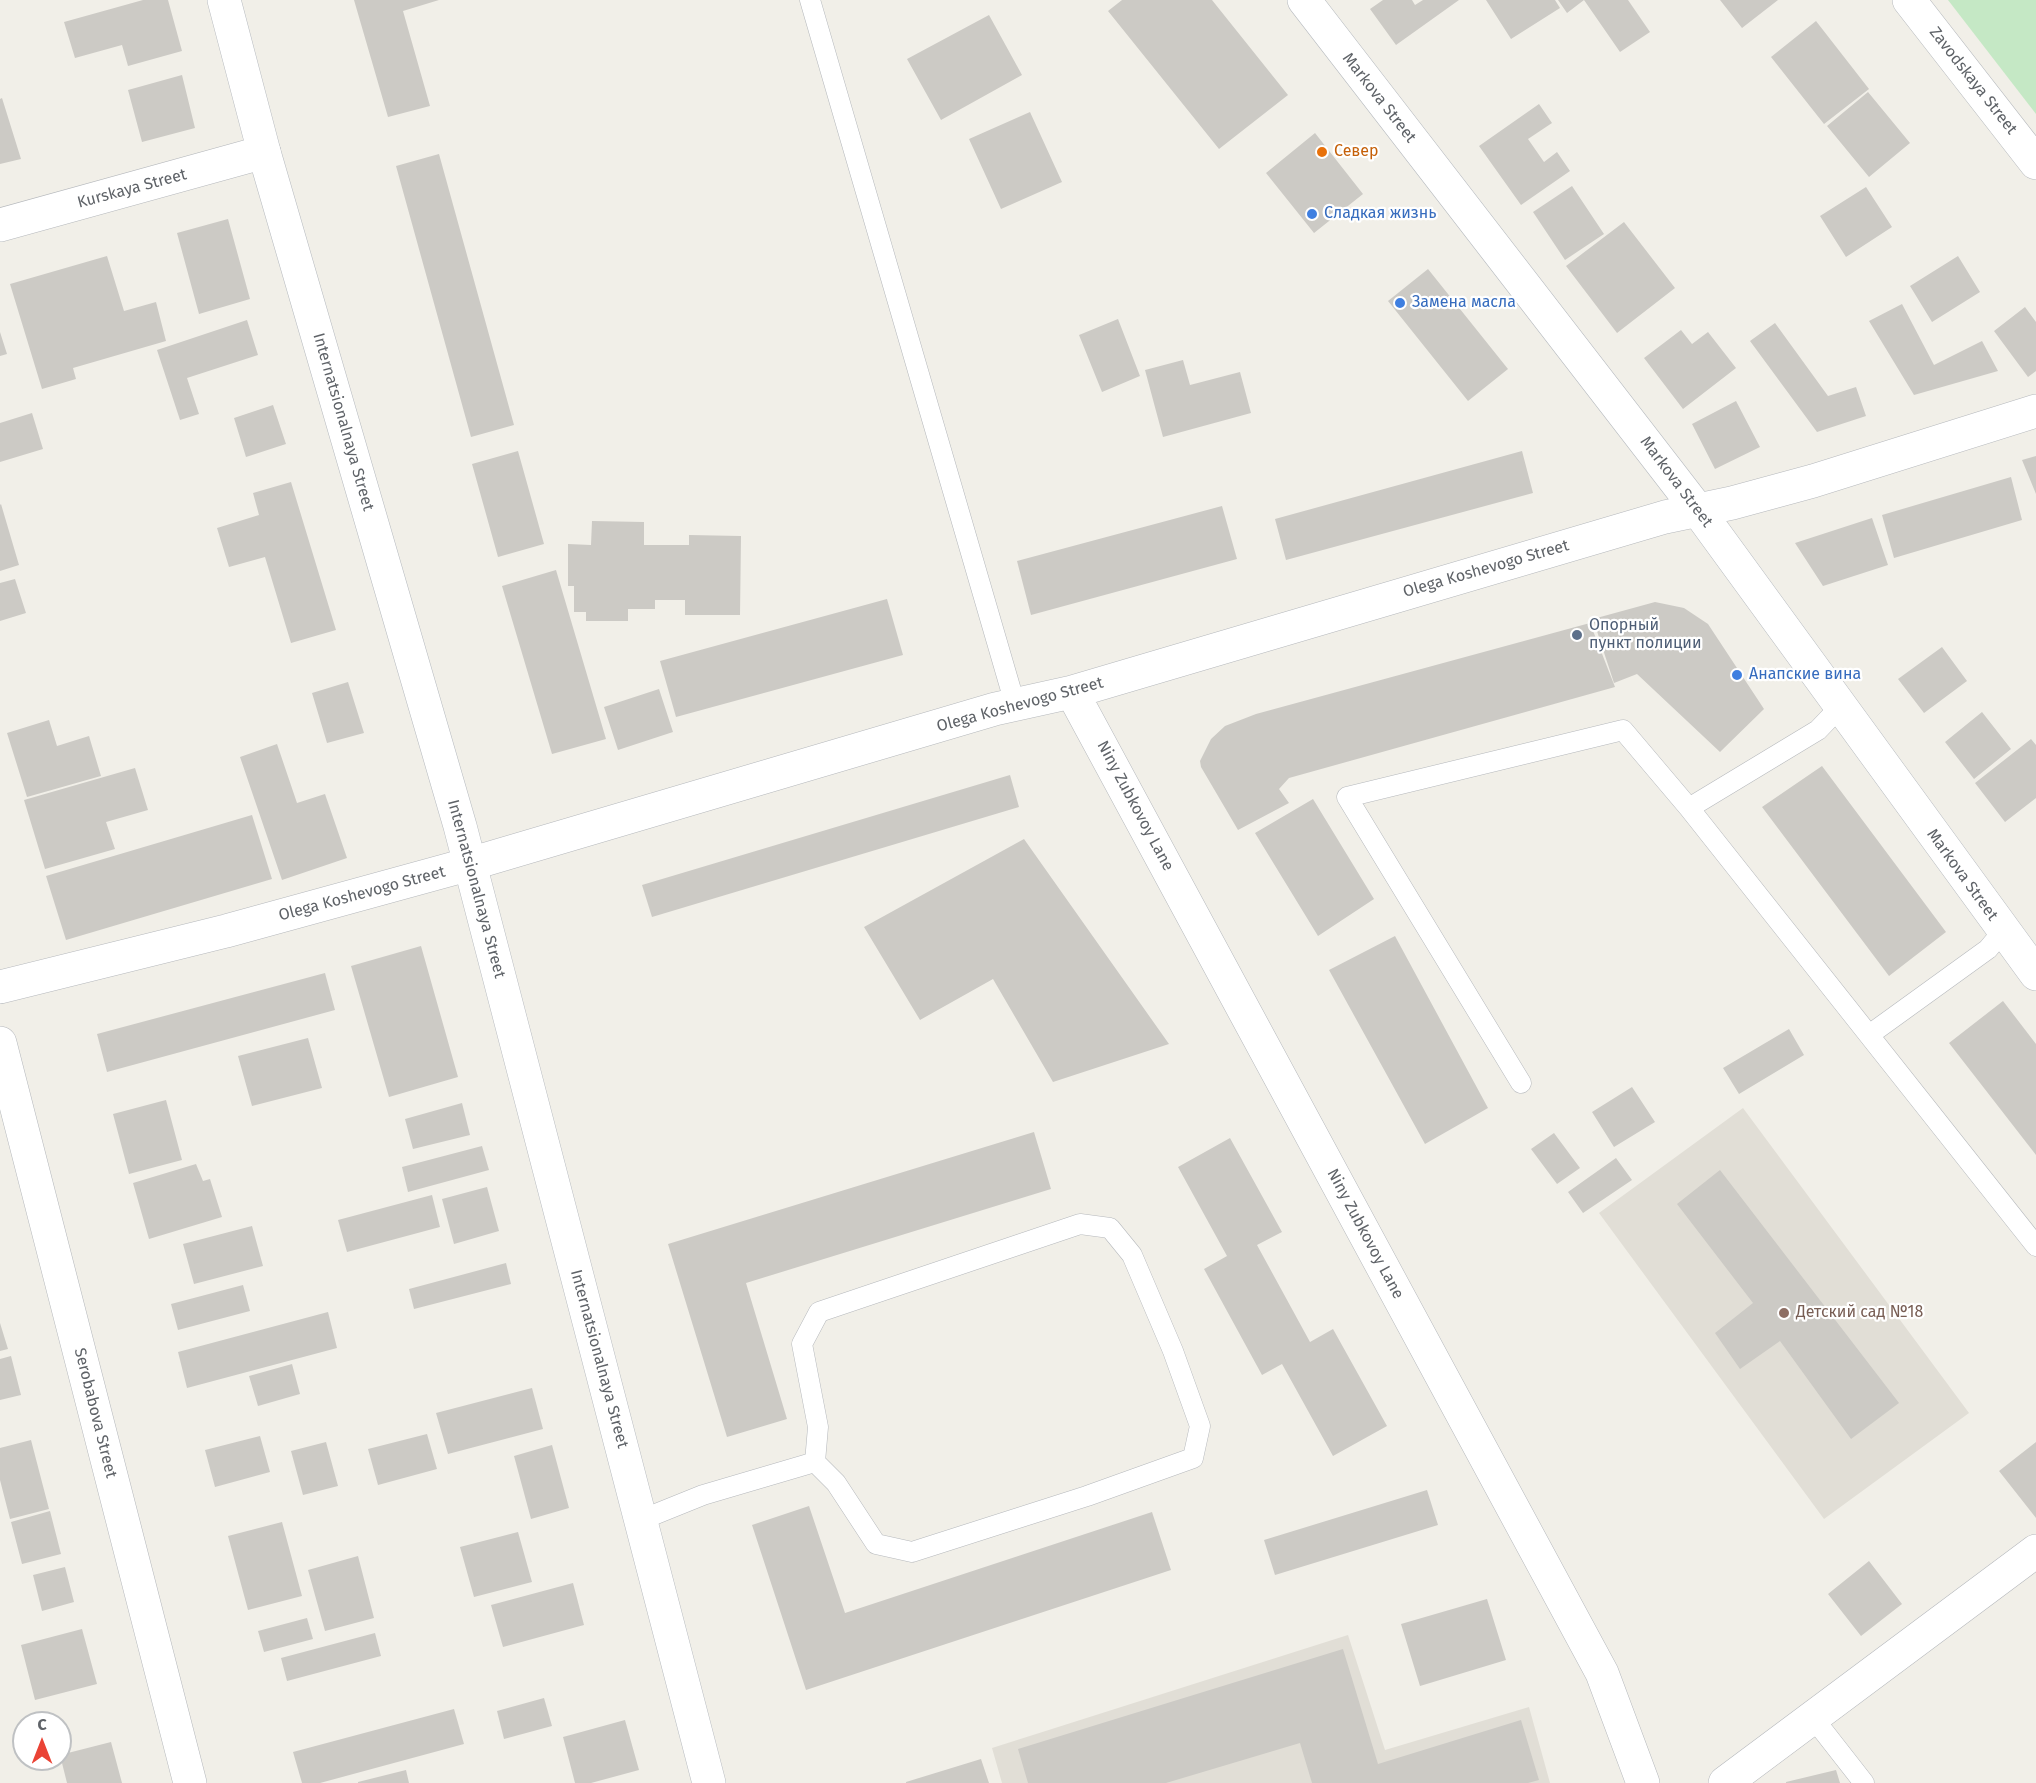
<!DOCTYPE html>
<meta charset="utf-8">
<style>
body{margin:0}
#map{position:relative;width:2036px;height:1783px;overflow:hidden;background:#f1efe8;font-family:"Fira Sans",sans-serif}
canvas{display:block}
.north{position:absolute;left:12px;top:1711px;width:60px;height:60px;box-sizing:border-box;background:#fff;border:2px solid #bfc1c3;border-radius:50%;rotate:0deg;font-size:16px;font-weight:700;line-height:24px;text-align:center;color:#5f6368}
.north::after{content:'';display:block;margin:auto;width:21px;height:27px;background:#ea4335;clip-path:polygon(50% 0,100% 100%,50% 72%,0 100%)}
</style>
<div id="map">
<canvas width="2036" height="1783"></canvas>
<div class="north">С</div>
</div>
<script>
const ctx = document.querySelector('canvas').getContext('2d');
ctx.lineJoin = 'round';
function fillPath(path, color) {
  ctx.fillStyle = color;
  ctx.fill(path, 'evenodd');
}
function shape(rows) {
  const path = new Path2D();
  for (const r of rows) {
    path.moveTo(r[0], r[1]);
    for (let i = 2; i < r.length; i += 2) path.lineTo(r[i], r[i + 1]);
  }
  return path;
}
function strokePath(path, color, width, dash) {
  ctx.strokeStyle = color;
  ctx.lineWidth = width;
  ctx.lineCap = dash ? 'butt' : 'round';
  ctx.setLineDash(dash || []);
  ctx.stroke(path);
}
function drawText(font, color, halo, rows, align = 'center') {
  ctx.font = font + ' "Fira Sans",sans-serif';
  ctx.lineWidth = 4.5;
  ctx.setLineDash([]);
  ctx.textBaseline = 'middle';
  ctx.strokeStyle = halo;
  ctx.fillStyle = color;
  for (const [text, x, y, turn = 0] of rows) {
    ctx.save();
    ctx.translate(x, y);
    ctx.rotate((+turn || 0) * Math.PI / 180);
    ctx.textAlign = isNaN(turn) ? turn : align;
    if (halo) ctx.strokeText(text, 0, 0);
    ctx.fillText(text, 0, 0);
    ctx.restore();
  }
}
fillPath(shape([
 [1743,1108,1969,1413,1824,1519,1599,1213],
 [1348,1635,1385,1750,1529,1707,1550,1783,1002,1783,992,1748]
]), '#e1ded6');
fillPath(shape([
 [1948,0,2036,0,2036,114]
]), '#c5e8c5');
fillPath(shape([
 [143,0,168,0,182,51,128,66,122,45,75,58,64,22],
 [354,0,439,0,403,11,430,106,388,117],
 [1122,0,1212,0,1288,95,1219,149,1108,11],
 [1383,0,1412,0,1415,5,1423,0,1459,0,1396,45,1370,9],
 [1486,0,1555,0,1560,8,1511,39],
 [1558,0,1628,0,1650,32,1620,52,1584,0,1567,13],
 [1720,0,1778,0,1742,28],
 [989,15,1022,75,941,120,907,59],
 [1816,21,1869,89,1824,124,1771,57],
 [182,75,195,128,142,142,128,90],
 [1868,92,1910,143,1869,177,1827,126],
 [2,98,21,159,0,164,0,99],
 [1539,104,1552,123,1528,139,1544,162,1557,152,1570,171,1521,205,1479,146],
 [1030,112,1062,182,1001,209,969,139],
 [1315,133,1363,194,1314,233,1266,173],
 [439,154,514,425,471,437,396,166],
 [1572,186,1604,234,1565,260,1533,212],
 [1866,187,1892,227,1846,257,1820,216],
 [228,219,250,299,199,314,177,233],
 [1624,222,1675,288,1617,333,1566,266],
 [107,256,124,311,156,302,166,341,73,368,76,379,42,389,10,284],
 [1958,256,1980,292,1932,322,1910,286],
 [1428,269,1508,369,1468,401,1388,301],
 [1902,304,1934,365,1982,341,1998,371,1914,395,1869,321],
 [2025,307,2036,322,2036,371,2028,377,1994,331],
 [1118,319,1140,376,1102,392,1079,335],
 [247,320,258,355,187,378,199,414,180,420,157,350],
 [1775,323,1828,396,1856,387,1866,416,1817,432,1750,341],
 [1681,330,1692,344,1708,332,1736,368,1683,409,1644,358],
 [0,332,7,354,0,356],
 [1183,360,1190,385,1240,372,1251,413,1163,437,1145,370],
 [1736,401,1760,447,1715,469,1692,424],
 [273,405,286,444,246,457,234,418],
 [32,413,43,449,0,462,0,423],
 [518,451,544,544,498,557,472,464],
 [1522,451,1533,493,1286,560,1275,519],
 [2036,456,2036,494,2022,460],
 [2011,477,2022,520,1894,558,1882,515],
 [291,482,336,630,291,643,265,557,229,567,217,528,259,515,253,493],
 [1,504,19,565,0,571,0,505],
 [1222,506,1237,559,1031,615,1017,561],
 [1872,518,1888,565,1823,586,1795,543],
 [592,521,644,522,644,545,689,545,689,535,741,536,740,615,685,615,685,600,655,600,655,609,628,609,628,621,586,621,586,612,574,612,574,586,568,586,568,544,591,545],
 [556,570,606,739,552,754,502,586],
 [15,579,26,613,0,621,0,583],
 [887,599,903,655,676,717,660,661],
 [1655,602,1684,608,1708,624,1764,709,1720,752,1637,674,1614,683,1593,619],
 [1590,623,1615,687,1289,778,1279,789,1289,803,1238,830,1201,767,1200,761,1211,739,1225,726,1256,714],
 [1942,647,1967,681,1924,713,1898,679],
 [348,682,364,733,327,743,312,693],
 [659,689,673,732,618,750,604,707],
 [1982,712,2011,749,1974,779,1945,742],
 [49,720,57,746,89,736,101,776,27,797,7,733],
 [2031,739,2036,745,2036,798,2005,822,1975,783],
 [277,744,297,803,325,794,347,858,282,880,240,757],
 [1822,766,1946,932,1889,976,1762,807],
 [135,768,148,810,106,822,115,849,45,869,24,800],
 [1010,775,1019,807,652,917,642,885],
 [1313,799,1374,899,1318,936,1255,833],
 [252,815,272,879,66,940,46,876],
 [1024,839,1169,1044,1053,1082,993,979,920,1020,864,927],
 [1395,936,1488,1108,1425,1144,1329,970],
 [421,946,458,1077,389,1097,351,966],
 [325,973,335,1010,107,1072,97,1034],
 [2003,1001,2036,1044,2036,1155,1949,1043],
 [1789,1029,1804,1055,1739,1094,1723,1068],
 [308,1038,322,1088,252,1106,238,1056],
 [1632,1087,1655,1122,1614,1147,1592,1112],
 [166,1100,182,1160,129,1174,113,1114],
 [462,1103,470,1135,413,1149,405,1119],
 [1034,1132,1051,1189,746,1283,787,1419,727,1437,668,1244],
 [1554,1133,1580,1168,1557,1184,1531,1149],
 [1230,1138,1282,1232,1257,1245,1310,1342,1333,1329,1387,1426,1333,1456,1282,1364,1262,1375,1204,1269,1227,1256,1178,1167],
 [482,1146,489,1170,408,1192,402,1167],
 [1616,1158,1632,1180,1583,1213,1568,1192],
 [196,1164,203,1181,210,1179,222,1217,149,1239,133,1183],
 [1720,1170,1899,1403,1851,1439,1780,1341,1740,1369,1715,1333,1753,1303,1677,1204],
 [487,1187,499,1231,454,1244,442,1199],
 [432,1195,440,1227,347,1252,338,1220],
 [252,1226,263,1266,194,1284,183,1244],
 [506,1263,511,1284,414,1309,409,1289],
 [243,1285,250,1311,178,1330,171,1304],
 [328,1312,337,1348,187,1388,178,1352],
 [0,1323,8,1349,0,1351],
 [11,1356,21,1395,0,1400,0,1359],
 [292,1364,300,1394,258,1406,249,1376],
 [532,1388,543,1429,448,1454,436,1413],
 [427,1434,437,1469,378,1485,368,1449],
 [260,1436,270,1472,215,1487,205,1450],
 [31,1440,49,1509,10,1519,0,1480,0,1448],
 [326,1442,338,1486,303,1495,291,1451],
 [2036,1442,2036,1518,1999,1471],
 [552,1445,569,1508,531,1519,514,1456],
 [1427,1490,1438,1525,1275,1575,1264,1540],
 [809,1506,845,1613,1152,1512,1171,1570,806,1690,752,1525],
 [50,1511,61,1554,22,1564,11,1522],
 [282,1522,302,1596,248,1610,228,1536],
 [518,1532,532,1582,474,1597,460,1547],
 [358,1556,374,1618,325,1631,308,1570],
 [1869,1561,1902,1604,1861,1636,1828,1594],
 [65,1567,74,1602,42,1611,33,1575],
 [573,1583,584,1625,503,1647,491,1605],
 [1487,1599,1506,1660,1420,1686,1401,1624],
 [307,1618,313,1639,264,1652,258,1631],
 [82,1629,97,1684,35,1700,21,1645],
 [375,1633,381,1656,287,1681,281,1658],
 [1343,1649,1378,1764,1521,1720,1539,1780,1528,1783,1312,1783,1300,1743,1166,1783,1028,1783,1018,1749],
 [544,1698,552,1726,504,1739,497,1711],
 [454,1709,464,1744,320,1783,302,1783,293,1752],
 [625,1720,639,1770,591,1783,575,1783,563,1737],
 [111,1742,122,1783,67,1783,60,1755],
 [981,1759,989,1783,906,1783,906,1782],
 [406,1770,409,1783,358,1783,358,1782],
 [1836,1770,1840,1783,1786,1783,1786,1782]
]), '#cccac5');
const service = shape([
 [810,0,1015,704],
 [1689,808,2036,1246],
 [1869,1035,1988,949,2003,931],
 [1521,1083,1347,797,1623,730,1689,808,1818,730,1840,707],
 [641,1520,703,1495,815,1462,836,1483,876,1544,912,1552,1087,1496,1193,1458,1200,1426,1173,1351,1132,1255,1110,1228,1080,1224,819,1312,802,1344,818,1427,815,1462],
 [1814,1719,1864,1783]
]);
const minor = shape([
 [1909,0,2036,163],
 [0,225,264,152],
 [1072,692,1602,1673,1643,1783],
 [0,987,226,931,470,864,995,709,1072,692,1665,517,1732,503,1813,481,2036,411],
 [0,1043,190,1783],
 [1725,1783,2036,1551]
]);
const secondary = shape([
 [224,0,264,152,460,826,709,1783],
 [1304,0,1697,509,2036,974]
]);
strokePath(service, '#b5b8bc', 21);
strokePath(minor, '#b5b8bc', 34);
strokePath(secondary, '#b6babf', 34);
strokePath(service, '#fff', 20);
strokePath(minor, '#fff', 33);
strokePath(secondary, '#fff', 33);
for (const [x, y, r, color] of [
 [1322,152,6,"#e8710a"],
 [1312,214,6,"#3f7fe0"],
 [1400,303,6,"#3f7fe0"],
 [1577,635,6,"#5c6f8a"],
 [1737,675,6,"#3f7fe0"],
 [1784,1313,6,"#8d6e63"]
]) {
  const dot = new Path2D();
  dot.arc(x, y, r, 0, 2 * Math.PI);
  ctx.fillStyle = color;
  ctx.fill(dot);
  strokePath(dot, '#fff', 2);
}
drawText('16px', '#5f6368', '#fff', [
 ["Zavodskaya Street",1973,81,52],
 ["Markova Street",1379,98,52],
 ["Kurskaya Street",132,189,-15],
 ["Internatsionalnaya Street",343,422,74],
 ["Markova Street",1676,482,53],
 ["Olega Koshevogo Street",1486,569,-16],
 ["Olega Koshevogo Street",1020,705,-15],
 ["Niny Zubkovoy Lane",1135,806,62],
 ["Markova Street",1962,875,54],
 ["Internatsionalnaya Street",476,889,75],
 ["Olega Koshevogo Street",362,894,-15],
 ["Niny Zubkovoy Lane",1365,1234,62],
 ["Internatsionalnaya Street",599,1359,75],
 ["Serobabova Street",95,1413,76]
]);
drawText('16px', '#c56008', '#fff', [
 ["Север",1334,152]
], 'left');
drawText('16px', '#366cbe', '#fff', [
 ["Сладкая жизнь",1324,214],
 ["Замена масла",1412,303],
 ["Анапские вина",1749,675]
], 'left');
drawText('16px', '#4e5e75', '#fff', [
 ["Опорный",1589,626],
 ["пункт полиции",1589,644]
], 'left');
drawText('16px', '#785e54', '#fff', [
 ["Детский сад №18",1796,1313]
], 'left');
</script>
